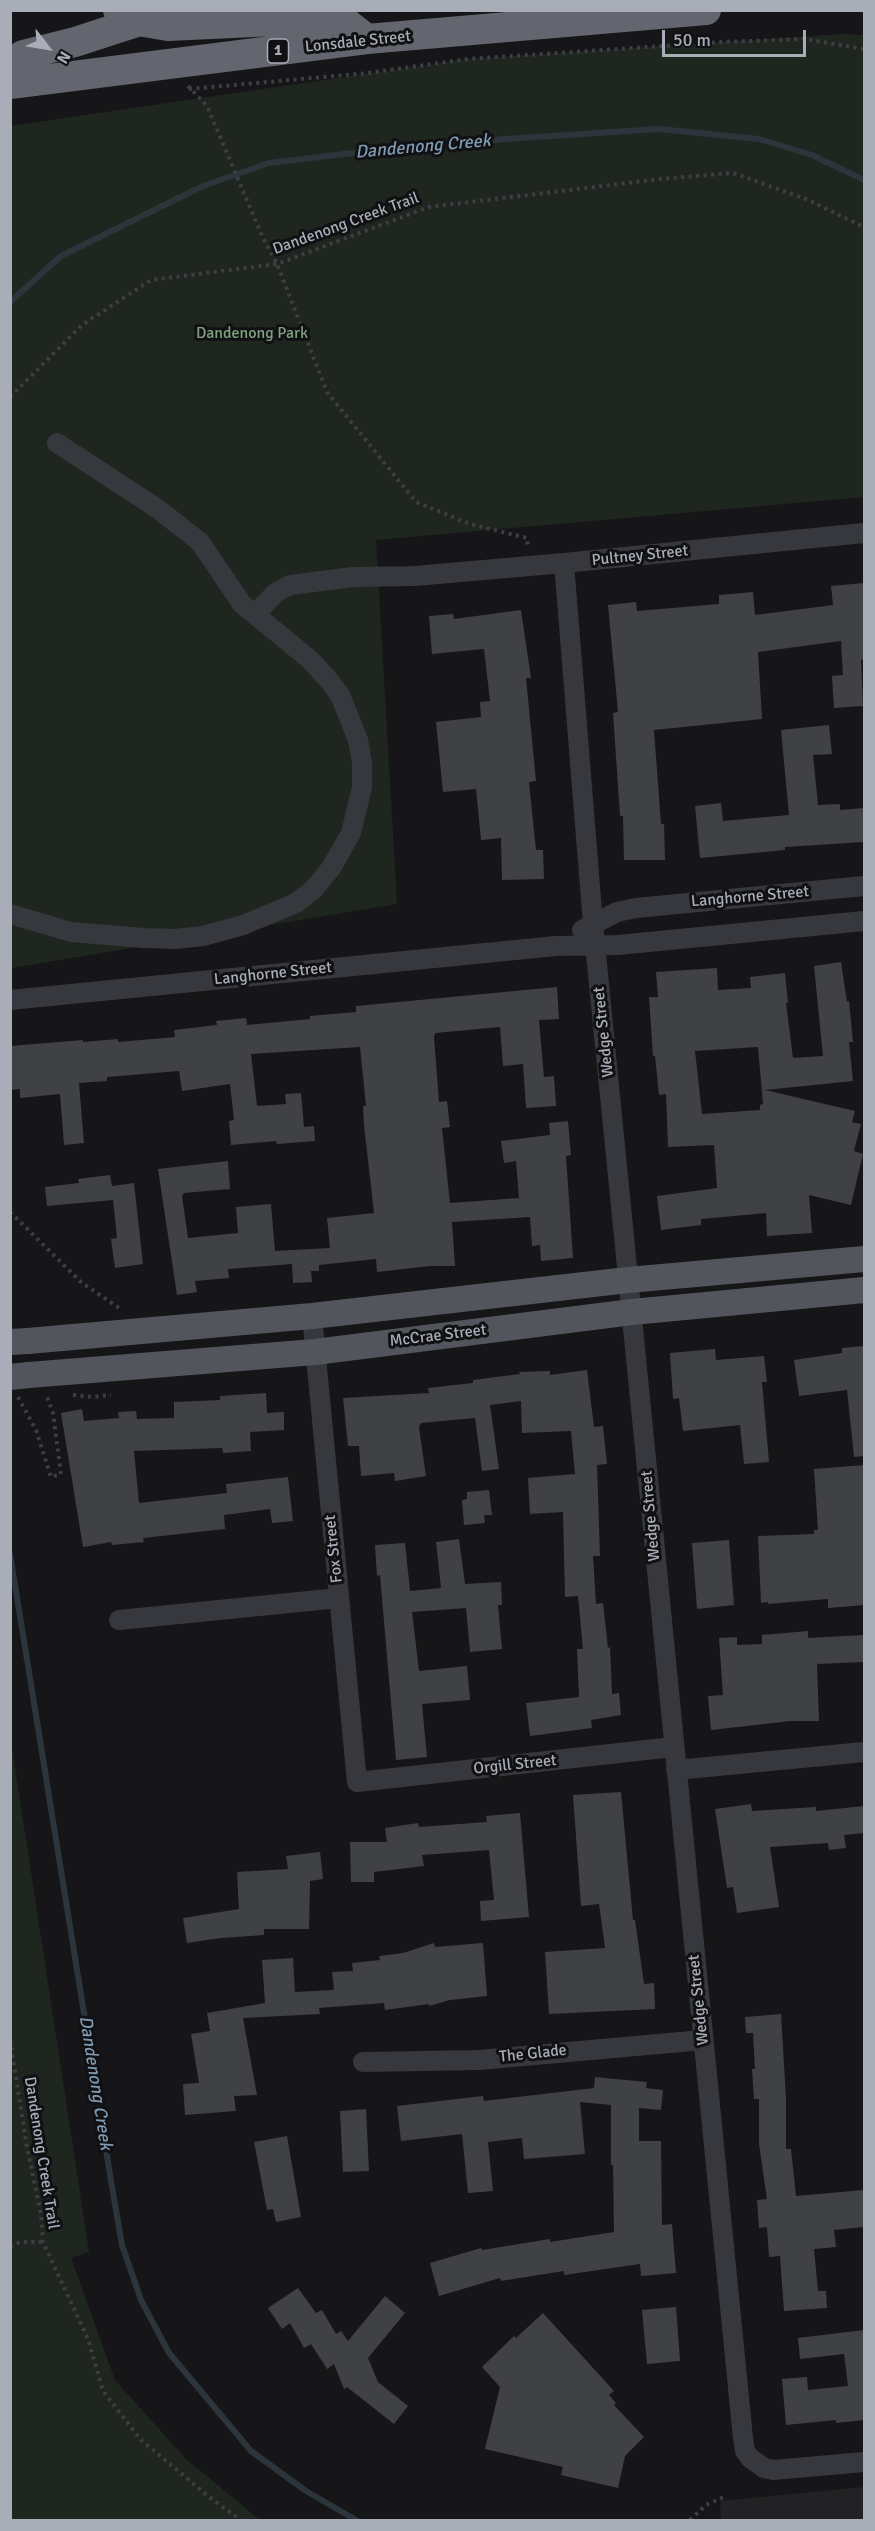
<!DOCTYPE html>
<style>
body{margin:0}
#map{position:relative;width:875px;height:2531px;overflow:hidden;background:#161618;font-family:Signika,sans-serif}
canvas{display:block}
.frame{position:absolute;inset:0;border:12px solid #a8adb8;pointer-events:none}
.north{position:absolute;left:18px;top:18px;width:60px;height:60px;-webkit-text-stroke:4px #111113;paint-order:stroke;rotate:121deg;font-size:16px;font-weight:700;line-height:24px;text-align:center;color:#a8adb8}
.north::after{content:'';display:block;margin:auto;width:21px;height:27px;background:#a8adb8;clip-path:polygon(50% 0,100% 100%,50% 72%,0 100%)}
.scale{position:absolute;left:662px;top:30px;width:144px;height:27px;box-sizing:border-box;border:3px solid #a8adb8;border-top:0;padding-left:8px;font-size:18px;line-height:21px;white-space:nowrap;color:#a8adb8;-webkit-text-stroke:4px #111113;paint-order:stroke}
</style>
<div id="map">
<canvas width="875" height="2531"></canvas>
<div class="frame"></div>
<div class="north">N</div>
<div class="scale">50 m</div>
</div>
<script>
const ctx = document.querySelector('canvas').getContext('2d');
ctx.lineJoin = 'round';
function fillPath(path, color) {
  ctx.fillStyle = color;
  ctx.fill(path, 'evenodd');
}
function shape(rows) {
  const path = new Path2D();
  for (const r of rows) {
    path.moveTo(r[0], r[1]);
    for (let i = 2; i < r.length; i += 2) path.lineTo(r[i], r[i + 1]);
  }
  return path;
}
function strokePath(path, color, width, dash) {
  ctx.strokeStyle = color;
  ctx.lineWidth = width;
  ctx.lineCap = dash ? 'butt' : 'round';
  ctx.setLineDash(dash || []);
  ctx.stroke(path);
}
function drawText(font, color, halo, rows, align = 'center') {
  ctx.font = font + ' Signika,sans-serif';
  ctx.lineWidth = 6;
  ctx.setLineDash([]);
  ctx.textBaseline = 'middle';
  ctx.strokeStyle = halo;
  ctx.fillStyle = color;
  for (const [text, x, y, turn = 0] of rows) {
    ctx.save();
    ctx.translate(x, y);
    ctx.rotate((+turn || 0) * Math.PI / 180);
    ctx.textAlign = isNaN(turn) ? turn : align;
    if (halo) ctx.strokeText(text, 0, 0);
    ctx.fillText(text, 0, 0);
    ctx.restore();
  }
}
fillPath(shape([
 [864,2487,864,2520,721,2520,720,2501]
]), '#222225');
fillPath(shape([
 [843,34,864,35,864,497,376,540,397,904,11,968,10,126,468,59],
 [11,1741,89,2252,71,2258,115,2380,186,2459,260,2520,11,2520]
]), '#1e261f');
strokePath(shape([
 [10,302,61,256,203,186,269,163,428,144,659,129,759,139,812,155,864,180],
 [10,1554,112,2187,122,2245,141,2300,169,2353,251,2451,306,2491,356,2520]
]), '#2c353c', 6);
fillPath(shape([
 [864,583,864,659,861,660,863,706,834,708,832,676,843,675,841,641,758,652,762,719,654,730,661,824,664,824,665,860,624,860,623,816,620,816,613,713,618,712,608,605,636,602,637,611,719,604,719,595,753,592,755,615,833,605,831,586],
 [521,610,531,678,526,678,536,781,529,782,536,850,543,850,544,879,502,880,501,838,481,840,476,789,443,792,436,722,481,717,480,702,490,701,484,649,432,654,429,616,453,614,454,619],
 [829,725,832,754,813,755,818,805,840,804,840,810,864,808,864,842,785,847,785,850,700,858,695,806,721,803,723,821,789,815,781,730],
 [841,962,847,1002,849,1001,853,1042,849,1042,853,1081,765,1090,855,1111,852,1122,861,1124,854,1151,863,1154,851,1205,809,1195,812,1233,767,1236,766,1213,701,1219,701,1225,661,1230,657,1196,717,1188,714,1145,668,1147,666,1094,659,1095,655,1056,653,1056,649,997,658,997,656,972,717,968,718,990,751,988,750,977,785,973,788,1003,786,1003,793,1058,823,1056,814,966],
 [758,1047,763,1104,760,1105,760,1110,702,1114,695,1051],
 [557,987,559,1019,539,1020,544,1077,554,1076,556,1106,526,1108,523,1064,503,1066,500,1027,435,1033,434,1037,439,1102,447,1101,450,1127,442,1128,450,1203,519,1198,516,1161,504,1163,501,1141,550,1135,549,1123,568,1121,571,1155,566,1156,573,1258,541,1261,540,1245,532,1246,530,1217,452,1222,455,1266,430,1266,377,1272,376,1259,319,1265,319,1271,311,1271,312,1282,293,1283,292,1264,228,1269,229,1278,195,1281,197,1292,177,1295,158,1169,228,1161,230,1189,184,1193,182,1196,188,1238,238,1233,236,1207,271,1204,275,1251,330,1248,327,1218,374,1213,364,1125,363,1106,366,1106,360,1047,251,1054,257,1106,286,1104,285,1094,301,1093,304,1127,314,1126,315,1141,277,1144,276,1141,231,1145,229,1121,234,1120,230,1084,182,1091,179,1071,107,1077,107,1081,79,1083,84,1143,64,1145,60,1094,20,1098,20,1089,10,1090,10,1046,83,1040,83,1042,118,1039,118,1042,175,1037,174,1030,217,1025,216,1021,246,1018,247,1025,310,1019,310,1016,356,1012,356,1006],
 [110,1175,112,1186,134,1183,143,1264,115,1268,111,1239,117,1238,113,1200,47,1206,45,1187,79,1183,78,1179],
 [864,1346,864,1456,854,1457,847,1390,799,1396,794,1360,842,1353,842,1348],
 [715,1349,716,1360,764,1356,767,1382,762,1382,769,1462,744,1464,740,1425,683,1431,679,1398,673,1399,670,1353],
 [587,1370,594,1427,603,1426,607,1464,597,1465,600,1556,593,1556,596,1604,603,1603,608,1648,610,1647,612,1694,619,1693,621,1715,591,1720,592,1728,530,1736,526,1703,579,1697,577,1649,583,1649,578,1596,565,1597,563,1512,530,1514,528,1478,575,1474,571,1431,522,1433,521,1401,490,1405,499,1469,482,1471,475,1418,421,1423,419,1427,426,1476,395,1481,394,1473,361,1476,359,1446,348,1446,343,1398,429,1393,428,1388,473,1383,473,1380,520,1374,519,1372,550,1371,550,1375],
 [266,1393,267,1413,284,1412,284,1430,250,1432,251,1451,223,1453,222,1448,134,1451,139,1503,227,1493,226,1484,288,1477,293,1521,272,1523,270,1509,224,1515,225,1529,143,1538,144,1542,112,1545,111,1542,83,1547,61,1413,82,1409,84,1421,119,1418,118,1412,136,1411,137,1419,174,1418,174,1402,220,1400,220,1396],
 [864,1465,864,1605,828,1608,828,1599,768,1604,768,1602,761,1603,758,1536,814,1534,814,1530,818,1530,814,1469],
 [489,1490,492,1515,484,1515,485,1523,464,1525,462,1500,467,1499,467,1492],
 [459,1539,465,1584,501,1582,502,1605,498,1605,502,1649,470,1652,466,1608,412,1612,419,1671,467,1666,470,1700,422,1704,427,1757,396,1760,380,1575,377,1576,375,1545,405,1543,410,1591,441,1588,436,1542],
 [729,1540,734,1605,697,1609,692,1543],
 [808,1631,808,1638,864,1635,864,1662,817,1664,819,1721,791,1721,711,1730,708,1696,723,1695,719,1638,737,1637,737,1645,762,1644,762,1635],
 [621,1792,633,1920,635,1920,644,1984,654,1983,655,2009,549,2014,545,1952,605,1948,599,1904,581,1906,573,1795],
 [751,1804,752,1811,816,1807,816,1811,864,1806,864,1833,844,1835,846,1848,829,1850,828,1843,770,1847,779,1907,737,1913,733,1887,727,1888,715,1809],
 [520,1813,529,1917,481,1921,480,1901,494,1900,489,1850,422,1855,424,1866,374,1872,374,1882,351,1882,350,1842,387,1842,385,1828,418,1823,419,1827,487,1822,486,1816],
 [320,1852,323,1879,310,1881,309,1929,264,1929,264,1935,221,1938,187,1943,183,1918,239,1909,237,1872,288,1869,286,1856],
 [434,1943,435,1947,483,1943,487,1996,450,2000,429,2006,429,2004,385,2010,384,2003,319,2008,320,2014,243,2018,257,2095,234,2096,236,2111,185,2115,183,2084,199,2083,191,2034,210,2031,207,2013,265,2003,262,1960,293,1958,295,1992,334,1990,332,1972,353,1971,352,1963,380,1960,379,1956,403,1953],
 [781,2014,786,2098,786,2149,791,2149,796,2196,863,2190,864,2227,834,2230,836,2247,814,2249,818,2291,826,2291,827,2308,784,2311,780,2256,769,2257,767,2227,759,2228,757,2200,767,2199,759,2144,759,2099,754,2099,752,2069,755,2069,753,2033,746,2033,745,2017],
 [595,2077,647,2082,646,2088,663,2090,661,2110,639,2108,639,2141,661,2141,662,2225,672,2224,676,2273,641,2276,640,2264,564,2275,564,2271,501,2281,500,2278,439,2296,430,2263,481,2248,482,2250,550,2239,550,2242,614,2232,613,2165,611,2165,611,2105,580,2102,585,2154,524,2159,522,2138,488,2142,493,2191,468,2193,462,2134,401,2141,397,2106,483,2096,484,2101,594,2088],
 [366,2109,369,2171,343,2172,340,2111],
 [287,2136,301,2217,276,2222,273,2209,267,2210,254,2142],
 [298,2288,316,2313,322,2310,336,2334,341,2331,348,2341,385,2296,405,2313,368,2358,378,2382,408,2406,394,2424,347,2387,344,2389,334,2364,327,2369,311,2344,304,2348,290,2323,282,2329,268,2308],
 [676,2307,680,2361,647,2364,642,2310],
 [543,2313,614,2391,609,2395,616,2403,614,2405,644,2437,625,2456,618,2488,561,2475,563,2467,485,2449,500,2387,482,2367,514,2336,516,2338],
 [864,2330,864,2420,836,2423,836,2420,786,2425,782,2379,807,2377,808,2390,848,2386,844,2354,800,2359,798,2338]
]), '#404145');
strokePath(shape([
 [188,86,207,106,262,236,277,264,327,392,416,502,470,524,527,538,528,548],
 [189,89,368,73,468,59,723,42,805,39,864,49],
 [10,397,82,325,151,280,277,264,429,207,660,179,733,173,806,199,864,227],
 [10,1212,81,1282,122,1310],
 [73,1395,92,1397,111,1395],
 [18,1397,36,1430,51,1477,61,1474,53,1413,46,1394],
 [10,2040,27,2147,41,2214,43,2242,88,2339,103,2391,141,2440,213,2500,241,2520],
 [10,2247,20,2242,43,2242],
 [690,2520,706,2505,724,2497]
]), '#3d3f44', 4, [3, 4.5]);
strokePath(shape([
 [564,563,593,924,743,2438,745,2451,750,2458,764,2468,773,2470,864,2462],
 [255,615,275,593,290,585,353,577,415,576,564,563,864,533],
 [10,914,71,932,143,938,175,939,203,936,243,925,296,903,314,889,331,868,351,833,362,787,362,763,358,740,340,695,327,678,308,658,242,604,200,542,158,509,57,443],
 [582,930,617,912,636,908,864,886],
 [10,1000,556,946,618,945,864,921],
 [312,1316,357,1782,673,1747],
 [119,1620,339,1598],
 [676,1770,864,1752],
 [363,2062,479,2060,703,2040]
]), '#37383d', 20);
strokePath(shape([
 [28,1341,312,1316,628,1280,864,1259],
 [29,1375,315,1352,632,1312,864,1290]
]), '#53555c', 26);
strokePath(shape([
 [118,10,138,21,168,26,340,18,367,39],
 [10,63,23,55,75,42,149,18],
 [10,84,367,39,706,10]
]), '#63666e', 30);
strokePath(shape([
 [10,1342,28,1341],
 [10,1377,29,1375]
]), '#53555c', 26);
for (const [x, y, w] of [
 [278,51,21]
]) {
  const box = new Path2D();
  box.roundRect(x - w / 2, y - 12, w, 24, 4.5);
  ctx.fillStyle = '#111113';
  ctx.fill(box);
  strokePath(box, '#a8adb8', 1.5);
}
drawText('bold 15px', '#a8adb8', null, [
 ["1",278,51]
]);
drawText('16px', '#a8adb8', '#111113', [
 ["Lonsdale Street",358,42,-6],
 ["Dandenong Creek Trail",346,224,-20],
 ["Pultney Street",640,556,-6],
 ["Langhorne Street",750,897,-5],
 ["Langhorne Street",273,974,-6],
 ["Wedge Street",604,1032,-96],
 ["McCrae Street",438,1336,-7],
 ["Wedge Street",651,1516,-95],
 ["Fox Street",334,1549,-96],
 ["Orgill Street",515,1765,-6],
 ["Wedge Street",699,2000,-96],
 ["The Glade",533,2054,-6],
 ["Dandenong Creek Trail",41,2153,81]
]);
drawText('16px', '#7fa381', '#111113', [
 ["Dandenong Park",252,334]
]);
drawText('italic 18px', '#7f9bb3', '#111113', [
 ["Dandenong Creek",423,147,-5],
 ["Dandenong Creek",95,2083,81]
]);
</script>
